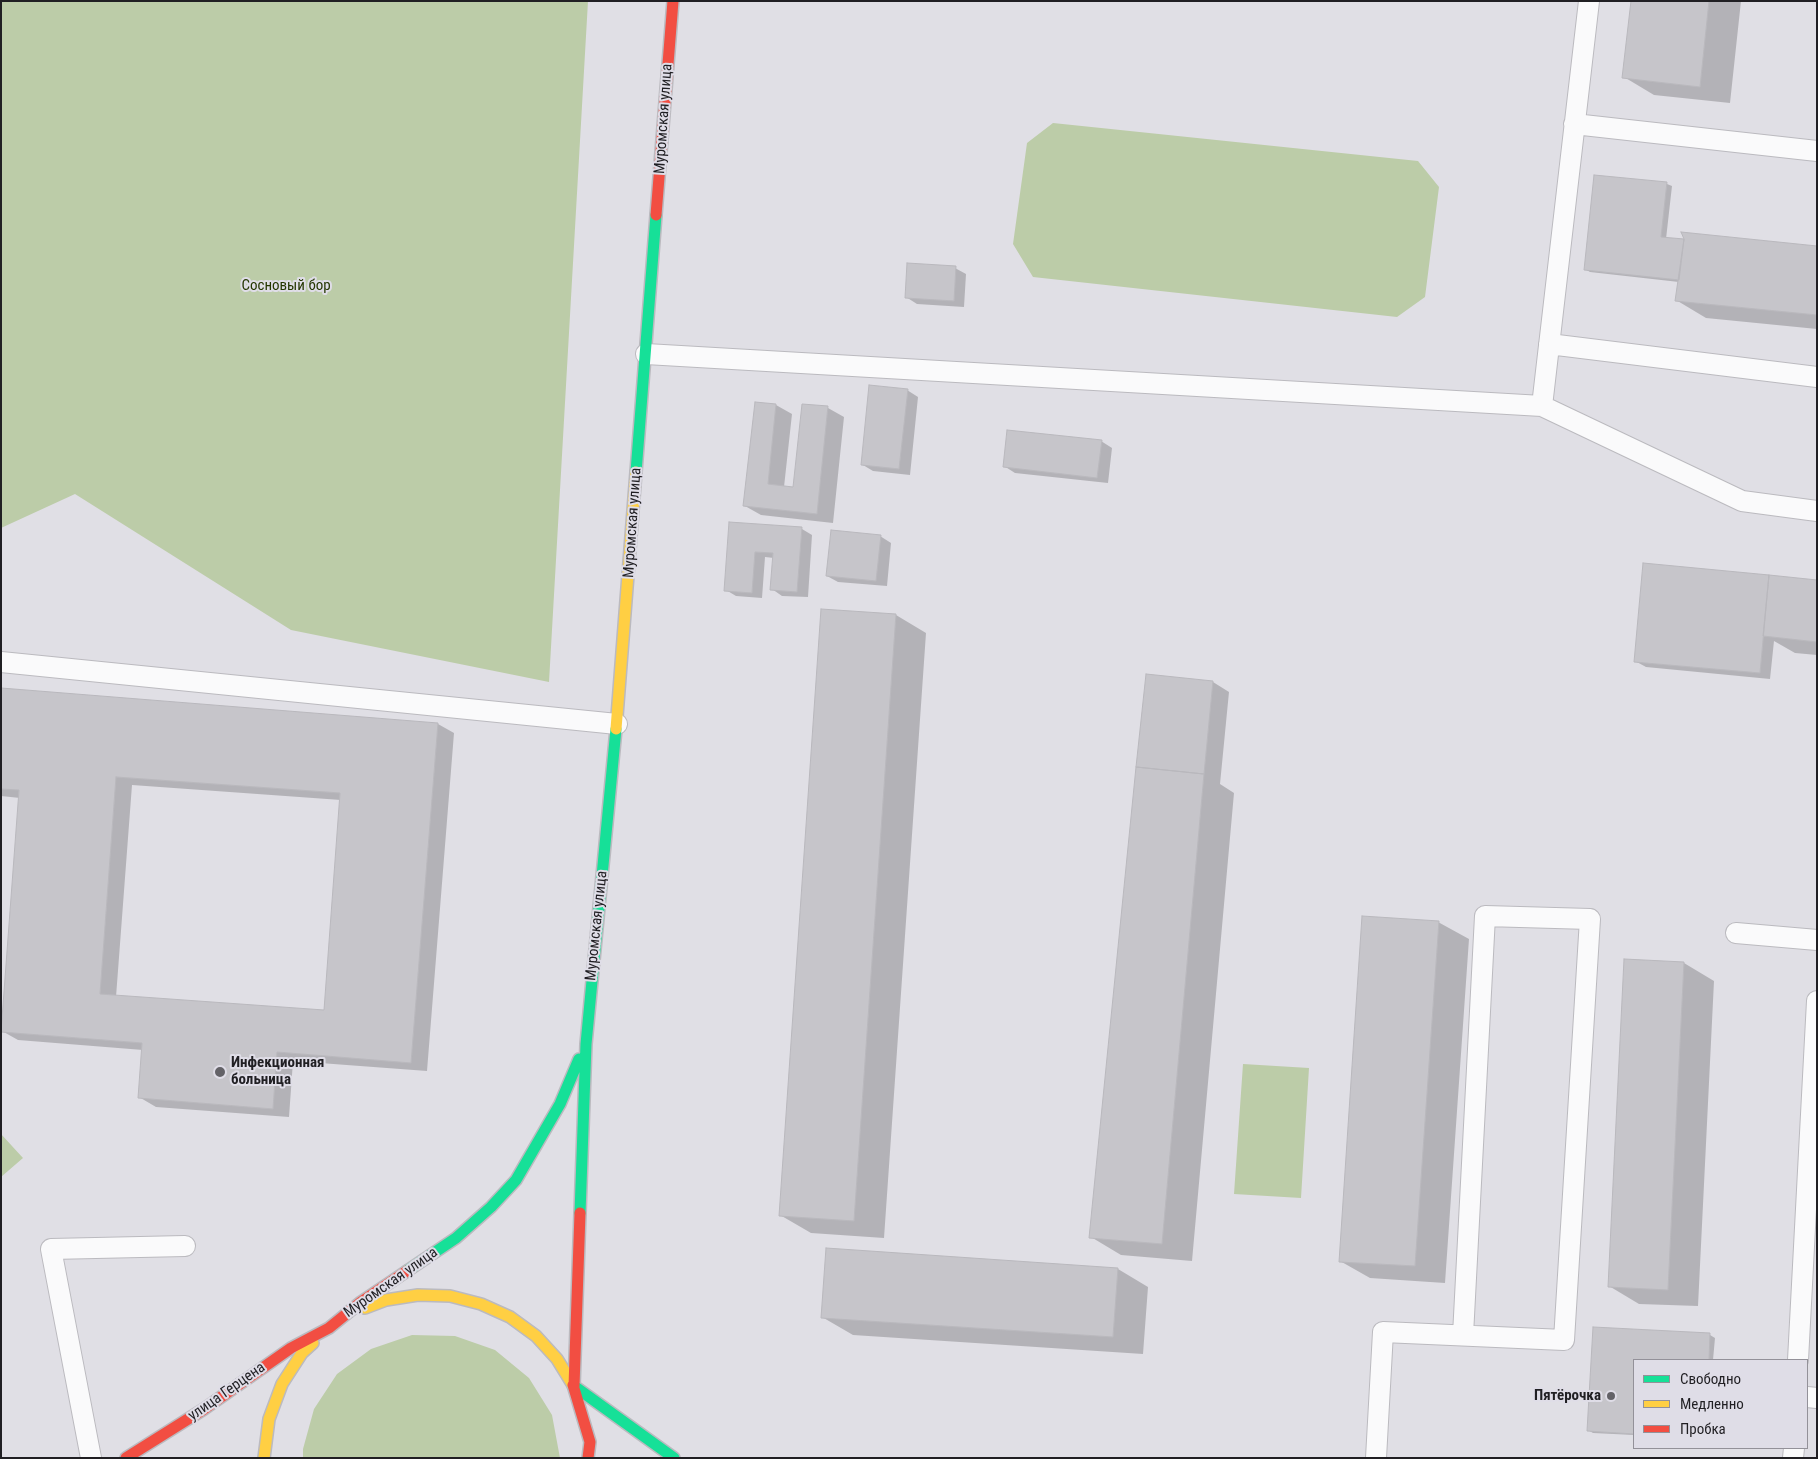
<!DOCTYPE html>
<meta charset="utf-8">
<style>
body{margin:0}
#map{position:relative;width:1818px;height:1459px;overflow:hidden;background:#e0dfe5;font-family:"Roboto Condensed",sans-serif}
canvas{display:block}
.frame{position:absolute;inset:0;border:2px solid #201f23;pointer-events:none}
.legend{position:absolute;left:1633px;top:1359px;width:175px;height:90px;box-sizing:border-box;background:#dfdde7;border:1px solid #939199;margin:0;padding:6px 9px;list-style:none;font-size:15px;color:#201f23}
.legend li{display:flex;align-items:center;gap:10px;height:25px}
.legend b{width:25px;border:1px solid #939199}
</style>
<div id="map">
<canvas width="1818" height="1459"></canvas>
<div class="frame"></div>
<ul class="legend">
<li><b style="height:6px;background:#16e098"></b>Свободно</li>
<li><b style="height:6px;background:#ffcf43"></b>Медленно</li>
<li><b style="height:6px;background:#f24e42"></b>Пробка</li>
</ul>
</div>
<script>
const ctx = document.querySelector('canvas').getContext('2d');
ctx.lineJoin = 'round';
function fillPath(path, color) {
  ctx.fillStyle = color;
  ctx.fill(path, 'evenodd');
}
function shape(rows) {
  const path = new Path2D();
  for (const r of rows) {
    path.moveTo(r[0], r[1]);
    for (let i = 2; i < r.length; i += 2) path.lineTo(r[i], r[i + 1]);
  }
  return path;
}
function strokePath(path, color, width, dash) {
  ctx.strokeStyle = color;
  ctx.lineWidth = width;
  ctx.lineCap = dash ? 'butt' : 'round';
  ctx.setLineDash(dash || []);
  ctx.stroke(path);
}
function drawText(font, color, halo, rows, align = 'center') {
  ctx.font = font + ' "Roboto Condensed",sans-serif';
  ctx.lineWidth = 4;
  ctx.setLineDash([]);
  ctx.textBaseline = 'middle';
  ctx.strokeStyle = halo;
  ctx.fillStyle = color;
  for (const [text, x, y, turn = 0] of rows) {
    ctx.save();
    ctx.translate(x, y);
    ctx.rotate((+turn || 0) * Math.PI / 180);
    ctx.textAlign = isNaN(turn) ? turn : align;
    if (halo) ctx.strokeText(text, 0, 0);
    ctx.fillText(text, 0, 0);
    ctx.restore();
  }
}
fillPath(shape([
 [1,1,588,1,549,682,291,630,75,494,1,528],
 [1053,123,1418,161,1439,187,1425,297,1397,317,1033,277,1013,244,1027,143],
 [1243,1064,1309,1068,1301,1198,1234,1194],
 [1,1134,23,1158,1,1177],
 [412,1335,455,1336,495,1350,529,1378,552,1415,560,1458,303,1458,303,1449,314,1409,337,1374,371,1349]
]), '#bccca8');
fillPath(shape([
 [1632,1,1741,1,1730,103,1654,95,1624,77],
 [1595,176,1667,184,1672,186,1666,239,1817,247,1817,329,1706,318,1676,300,1679,282,1590,272,1585,269],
 [955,268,966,274,964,307,917,304,906,297],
 [907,390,918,397,910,475,873,471,863,465],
 [776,405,792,414,784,487,794,488,828,408,844,417,833,523,761,515,745,506],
 [1101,441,1112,448,1108,483,1015,473,1004,466],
 [731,523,802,529,812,535,808,597,782,596,772,589,774,558,765,557,762,598,736,596,726,590],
 [880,536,891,543,887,586,838,582,827,576],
 [1817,581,1817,655,1795,653,1774,641,1770,679,1646,667,1635,661],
 [896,615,926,633,884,1238,811,1233,780,1215],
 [1147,676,1213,682,1229,692,1220,784,1234,793,1192,1261,1121,1255,1091,1237],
 [1,690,438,724,454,733,427,1071,293,1061,289,1117,156,1107,139,1097,143,1050,18,1040,2,1031,20,798,1,796],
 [132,785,341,800,325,1012,116,997],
 [1438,922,1469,939,1445,1283,1370,1278,1340,1261],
 [1625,961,1684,963,1714,981,1698,1306,1639,1304,1609,1286],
 [1118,1269,1148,1287,1143,1354,853,1335,822,1317],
 [1594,1329,1710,1335,1715,1338,1713,1360,1634,1360,1634,1435,1593,1433,1588,1430]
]), '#0003');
const building = shape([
 [1631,1,1709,1,1700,87,1622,78,1631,1],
 [1594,175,1667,182,1661,237,1684,239,1679,280,1584,270,1594,175],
 [1681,232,1817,246,1817,315,1675,301,1684,239,1681,232],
 [907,263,956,266,954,301,905,298,907,263],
 [869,385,908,389,899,469,861,465,869,385],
 [755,402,776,404,768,484,793,487,802,404,828,406,817,514,743,506,755,402],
 [1007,430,1102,440,1097,478,1003,467,1007,430],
 [729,522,802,527,797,592,770,590,773,553,755,552,752,593,724,591,729,522],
 [831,530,881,535,876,581,826,576,831,530],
 [1643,563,1769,575,1760,673,1634,662,1643,563],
 [1769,575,1817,580,1817,642,1763,636,1769,575],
 [821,609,896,614,854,1221,779,1216,821,609],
 [1146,674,1213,681,1204,774,1136,767,1146,674],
 [1,688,438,723,411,1063,277,1052,273,1109,138,1098,142,1043,1,1032,19,790,1,789,1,688],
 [116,777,340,793,324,1010,100,994,116,777],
 [1136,767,1204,774,1162,1244,1089,1238,1136,767],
 [1362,916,1439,921,1415,1266,1339,1262,1362,916],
 [1624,959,1684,962,1668,1290,1608,1287,1624,959],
 [826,1248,1118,1268,1113,1337,821,1318,826,1248],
 [1593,1327,1710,1333,1709,1360,1634,1360,1634,1434,1587,1431,1593,1327]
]);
fillPath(building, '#c6c5ca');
strokePath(building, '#b9b8bd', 1);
const lane = shape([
 [1574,124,1817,151],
 [1549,344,1817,377],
 [646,354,1542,406,1589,1],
 [1542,406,1742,501,1817,511],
 [1,662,617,724],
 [1736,933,1817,940],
 [1798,1360,1817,1001],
 [1807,1397,1817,1398],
 [91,1458,51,1249,185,1246],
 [1376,1458,1383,1332,1564,1340,1590,919,1485,916,1463,1335],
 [1793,1458,1794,1448]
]);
const fast = shape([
 [636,472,656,215],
 [580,1213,586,1044,616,729],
 [407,1271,456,1238,491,1207,516,1180,560,1104,579,1059],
 [574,1386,674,1458]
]);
const slow = shape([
 [616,729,636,472],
 [365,1308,386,1300,418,1295,450,1296,481,1304,510,1317,536,1336,557,1359,573,1385],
 [264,1458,269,1419,282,1384,302,1353,313,1343]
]);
const jam = shape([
 [656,215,673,1],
 [573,1385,590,1442,588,1458],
 [574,1386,580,1213],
 [126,1458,204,1409,291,1348,329,1328,361,1302,407,1271]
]);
strokePath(lane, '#bbbabf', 22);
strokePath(fast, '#bbbabf', 14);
strokePath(slow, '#bbbabf', 14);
strokePath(jam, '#bbbabf', 14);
strokePath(lane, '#fafafb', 20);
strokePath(fast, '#16e098', 11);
strokePath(slow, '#ffcf43', 11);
strokePath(jam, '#f24e42', 11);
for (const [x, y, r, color] of [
 [220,1072,6,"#636267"],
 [1611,1396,5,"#636267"]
]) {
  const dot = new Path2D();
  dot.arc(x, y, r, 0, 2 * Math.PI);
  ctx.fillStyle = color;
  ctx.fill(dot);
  strokePath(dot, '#dfdde7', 2);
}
drawText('15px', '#201f23', '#dfdde7', [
 ["Муромская улица",664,119,-86],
 ["Муромская улица",633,523,-86],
 ["Муромская улица",597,926,-84],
 ["Муромская улица",391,1283,-35],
 ["улица Герцена",227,1392,-35]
]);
drawText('15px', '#243600', '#dfdde7', [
 ["Сосновый бор",286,286]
]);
drawText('bold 15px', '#201f23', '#dfdde7', [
 ["Инфекционная",231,1063],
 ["больница",231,1080],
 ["Пятёрочка",1601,1396,"right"]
], 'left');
</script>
